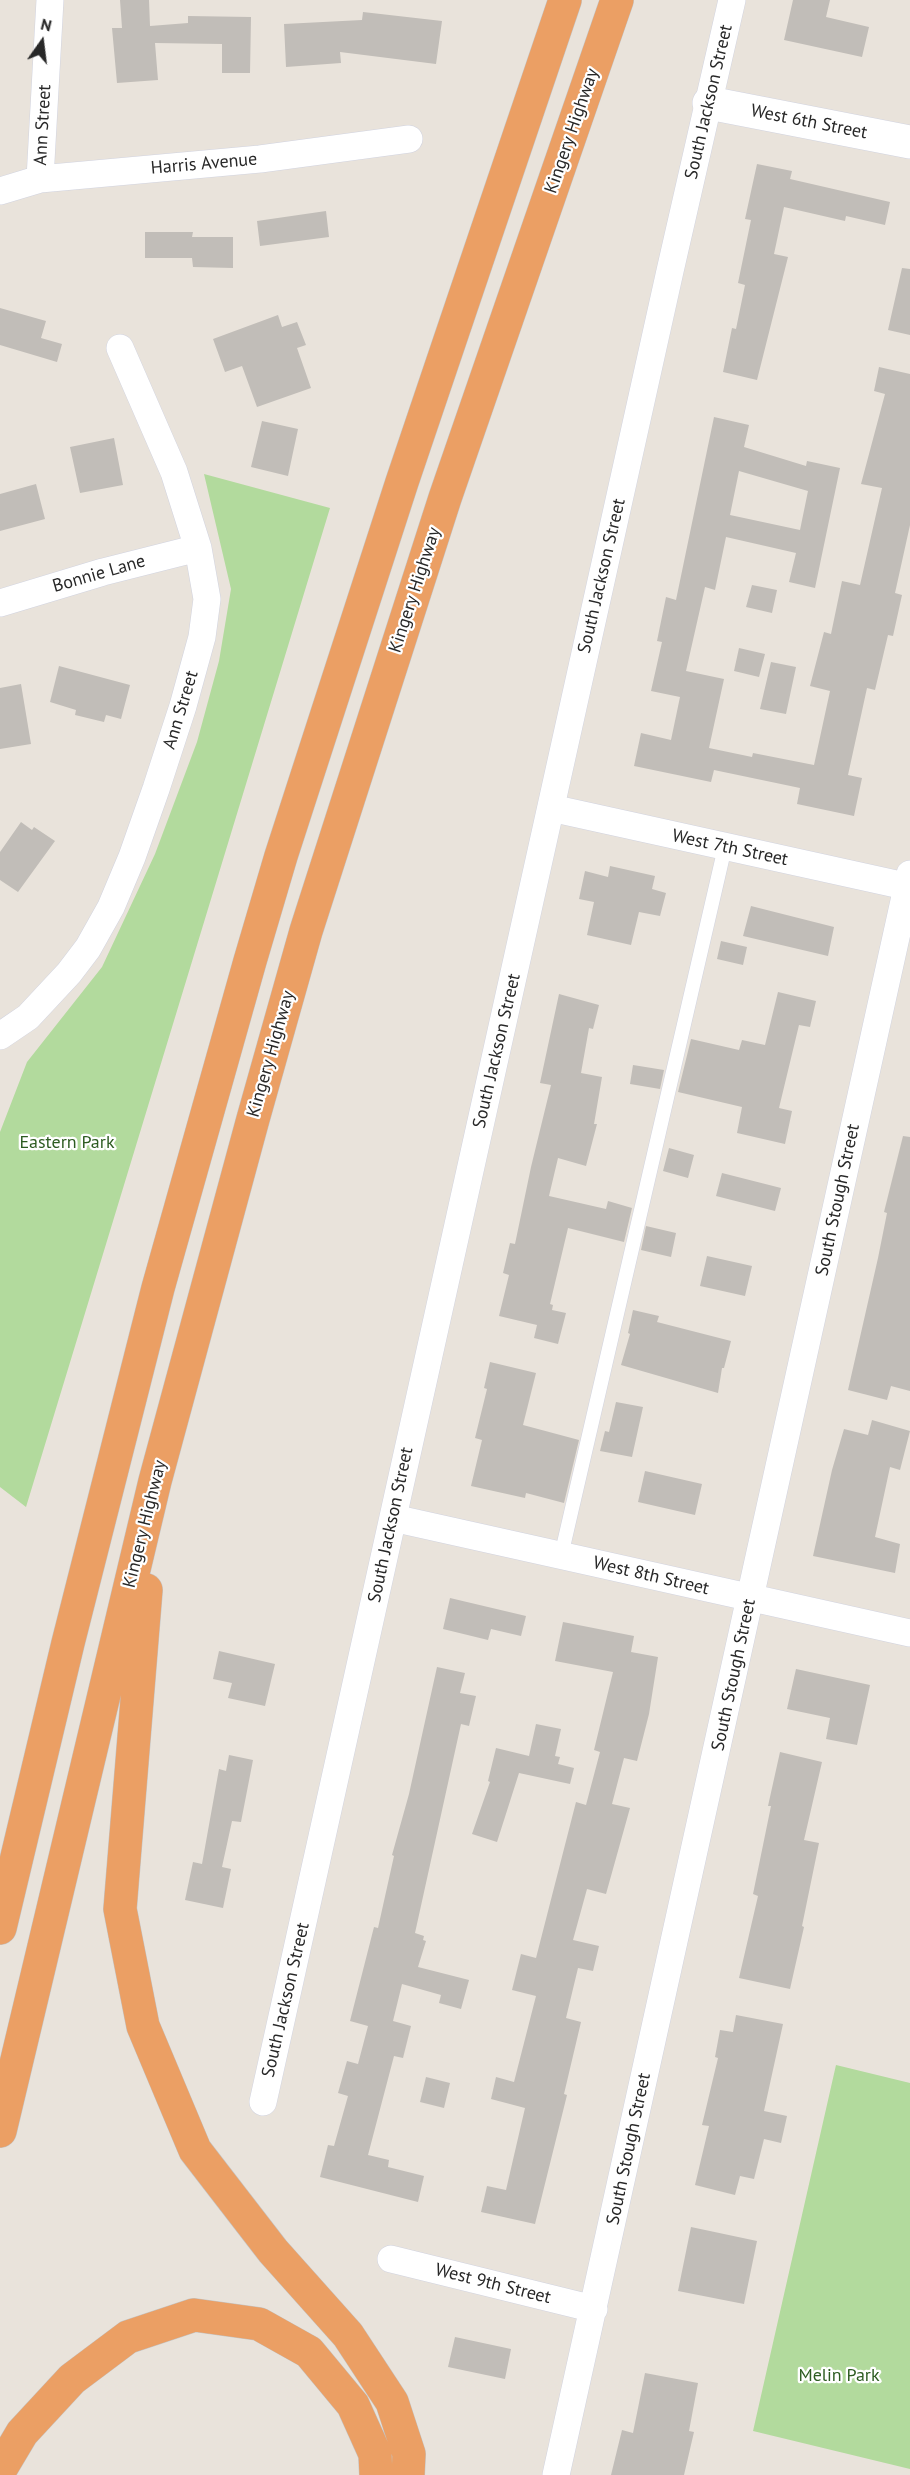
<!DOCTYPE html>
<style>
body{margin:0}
#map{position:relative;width:910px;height:2475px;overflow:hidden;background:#e9e3db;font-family:"PT Sans",sans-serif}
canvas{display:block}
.north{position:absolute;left:12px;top:12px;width:60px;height:60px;-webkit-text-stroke:4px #fff;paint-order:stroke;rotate:14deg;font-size:16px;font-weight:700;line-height:24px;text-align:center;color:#282828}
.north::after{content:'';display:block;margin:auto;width:21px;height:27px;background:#282828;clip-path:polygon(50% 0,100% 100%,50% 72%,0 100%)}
</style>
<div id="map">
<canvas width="910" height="2475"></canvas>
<div class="north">N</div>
</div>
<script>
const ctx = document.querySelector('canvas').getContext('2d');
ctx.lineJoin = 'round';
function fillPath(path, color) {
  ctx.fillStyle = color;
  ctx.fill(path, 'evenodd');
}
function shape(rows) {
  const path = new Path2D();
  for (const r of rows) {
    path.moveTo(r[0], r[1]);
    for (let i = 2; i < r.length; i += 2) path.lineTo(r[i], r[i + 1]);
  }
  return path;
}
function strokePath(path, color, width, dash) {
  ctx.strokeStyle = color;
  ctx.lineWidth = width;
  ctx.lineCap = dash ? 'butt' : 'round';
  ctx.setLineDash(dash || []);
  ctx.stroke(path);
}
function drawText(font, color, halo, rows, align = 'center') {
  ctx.font = font + ' "PT Sans",sans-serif';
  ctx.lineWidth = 4.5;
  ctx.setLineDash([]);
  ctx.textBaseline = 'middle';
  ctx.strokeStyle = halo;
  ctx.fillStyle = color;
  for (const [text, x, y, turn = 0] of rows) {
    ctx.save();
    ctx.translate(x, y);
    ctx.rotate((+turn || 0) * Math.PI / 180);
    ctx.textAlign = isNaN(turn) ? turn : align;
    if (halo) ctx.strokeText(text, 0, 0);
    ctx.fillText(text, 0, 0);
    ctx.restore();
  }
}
fillPath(shape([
 [204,474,330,508,26,1507,0,1487,0,1132,27,1062,102,967,155,854,197,742,219,661,231,589],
 [836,2065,910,2083,910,2469,753,2431]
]), '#b2da9d');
fillPath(shape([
 [120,0,149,0,150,26,188,23,188,16,251,17,250,73,222,73,222,44,155,43,158,80,117,83,112,28,122,28],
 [793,0,830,0,826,17,869,27,862,57,784,40],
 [363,12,442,21,436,64,340,52,341,63,286,67,284,24,362,20],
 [757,164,792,171,790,179,890,202,885,225,846,216,845,221,784,207,774,254,788,257,757,380,723,372,732,328,736,329,745,285,738,283,751,220,745,219],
 [326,211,329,237,260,246,257,221],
 [145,232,193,232,192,237,233,237,233,268,193,267,192,258,145,258],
 [902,268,910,269,910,335,888,330],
 [0,308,46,321,41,338,62,344,57,362,0,345],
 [278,315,282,327,297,322,306,345,297,348,311,388,257,407,242,366,225,372,213,339],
 [879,367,910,374,910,525,895,593,902,595,893,636,888,635,875,690,867,688,848,775,862,778,854,816,797,804,800,788,714,770,711,782,634,766,641,733,671,740,680,697,651,691,662,642,657,641,666,597,676,600,714,417,749,425,744,447,806,466,807,461,840,468,815,588,789,582,796,553,726,537,715,590,705,587,686,671,724,679,709,748,752,757,753,753,814,765,830,691,810,686,824,632,831,634,842,581,860,585,882,488,861,484,885,394,874,391],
 [739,471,808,491,800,530,730,515],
 [262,421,298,429,288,476,251,467],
 [114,438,123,485,80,493,70,447],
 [36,484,45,519,0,531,0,494],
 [752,585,777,590,772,613,746,607],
 [739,648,765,654,759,677,734,671],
 [771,662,796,667,786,714,760,709],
 [59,666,130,685,121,719,106,715,104,722,75,715,76,710,50,702],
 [21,684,31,744,0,749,0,688],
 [21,822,32,830,34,827,55,841,18,892,0,880,0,852],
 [610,866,655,876,652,889,666,893,660,916,639,912,631,945,587,935,594,902,579,899,585,871,608,877],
 [751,906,834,927,828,956,743,936],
 [721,941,747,947,743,965,717,959],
 [778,992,816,1001,810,1027,799,1025,779,1108,792,1111,785,1144,737,1133,742,1107,678,1092,691,1039,739,1050,742,1040,765,1045],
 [559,994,599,1005,593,1029,589,1028,581,1073,602,1077,594,1124,597,1124,586,1166,558,1158,549,1196,606,1209,608,1201,632,1208,624,1242,568,1228,550,1304,553,1305,552,1310,566,1313,558,1344,534,1338,537,1325,499,1316,509,1275,503,1273,510,1243,515,1244,531,1167,551,1085,540,1083],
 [633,1065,664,1070,660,1089,630,1084],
 [903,1136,910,1137,910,1391,891,1386,887,1400,848,1390,878,1258,887,1213,884,1212],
 [669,1148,694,1155,688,1178,663,1171],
 [722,1173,781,1188,775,1211,716,1196],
 [646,1226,676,1233,671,1257,641,1250],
 [707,1256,752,1266,745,1296,700,1286],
 [633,1310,659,1316,657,1322,731,1341,724,1368,722,1368,718,1393,621,1365,630,1334,628,1333],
 [490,1362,536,1373,523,1425,579,1440,564,1503,526,1493,525,1498,471,1486,482,1440,475,1438,487,1389,484,1388],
 [616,1402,643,1407,632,1457,600,1451,605,1431,609,1432],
 [872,1420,910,1431,900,1470,890,1467,875,1537,900,1544,895,1573,813,1556,832,1470,844,1429,868,1435],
 [645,1471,702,1484,695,1515,638,1502],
 [450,1598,526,1616,521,1636,491,1629,488,1640,443,1629],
 [563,1622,634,1636,631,1652,658,1657,649,1714,637,1761,624,1758,612,1804,630,1808,606,1894,587,1889,573,1940,599,1946,593,1971,578,1968,566,2018,581,2022,564,2094,567,2095,535,2224,481,2212,487,2186,506,2190,525,2108,491,2099,496,2077,514,2082,536,1996,512,1990,521,1954,536,1958,576,1802,586,1805,600,1752,594,1750,613,1672,555,1661],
 [219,1651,275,1664,265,1706,228,1698,232,1683,213,1679],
 [437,1667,465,1673,460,1693,476,1696,469,1726,461,1724,415,1933,424,1936,423,1940,426,1941,418,1967,469,1980,461,2009,439,2003,441,1995,402,1984,393,2021,411,2026,403,2058,394,2056,368,2155,389,2160,388,2167,424,2176,418,2202,320,2177,328,2145,334,2146,348,2096,338,2093,347,2061,358,2064,368,2026,350,2021,374,1927,378,1928,394,1856,392,1855,409,1794],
 [796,1669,870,1685,857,1745,826,1739,830,1718,787,1709],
 [536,1724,561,1729,555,1756,560,1757,558,1764,574,1768,570,1784,519,1773,497,1842,472,1834,490,1782,488,1781,496,1748,529,1756],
 [780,1752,822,1762,804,1840,819,1843,802,1926,804,1927,790,1989,739,1978,758,1896,753,1894,771,1806,768,1806],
 [229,1755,253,1760,241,1822,232,1821,222,1867,231,1869,223,1908,185,1900,193,1862,202,1864,219,1769,226,1771],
 [736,2015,783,2024,764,2111,787,2116,781,2143,764,2139,754,2179,740,2176,735,2195,695,2185,709,2126,702,2125,718,2058,715,2057,720,2030,733,2032],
 [426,2077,450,2083,444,2108,420,2102],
 [691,2227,757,2241,744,2304,678,2291],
 [455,2337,511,2349,505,2379,448,2367],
 [645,2373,698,2383,689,2431,694,2432,684,2475,611,2475,622,2430,633,2433]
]), '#c1bdb8');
const lane = shape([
 [561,1556,725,847]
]);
const street = shape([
 [40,179,50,0],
 [0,191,40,179,260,159,409,139],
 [0,603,103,572,198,548],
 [551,808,910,887],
 [0,1036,28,1017,69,973,88,948,111,907,132,857,156,789,183,706,202,637,207,599,198,548,174,472,120,348],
 [393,1518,910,1633],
 [263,2102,670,271,732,0],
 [391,2259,594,2309],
 [556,2475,910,874]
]);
const secondary = shape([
 [709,103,910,142]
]);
const highway = shape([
 [146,1590,120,1909,143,2026,195,2150,273,2251,348,2335,392,2402,409,2454,408,2475],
 [0,1928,68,1643,158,1288,250,961,281,856,402,482,565,0],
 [0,2131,155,1481,253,1119,306,931,445,498,617,0],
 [0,2470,22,2433,72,2379,128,2337,194,2315,259,2324,309,2352,353,2405,375,2454,376,2475]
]);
strokePath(lane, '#d1d3df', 15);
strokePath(street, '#d1d3df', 28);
strokePath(secondary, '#d1d3df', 34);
strokePath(highway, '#c3c3c3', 34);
strokePath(lane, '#fff', 14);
strokePath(street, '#fff', 27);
strokePath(secondary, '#fff', 33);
strokePath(highway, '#eb9f64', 33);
drawText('18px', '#282828', '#fff', [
 ["South Jackson Street",709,102,-77],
 ["West 6th Street",809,122,11],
 ["Ann Street",43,125,-87],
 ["Kingery Highway",572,131,-71],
 ["Harris Avenue",204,164,-5],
 ["Bonnie Lane",99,574,-16],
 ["South Jackson Street",602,576,-77],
 ["Kingery Highway",415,590,-72],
 ["Ann Street",181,710,-73],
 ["West 7th Street",730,848,12],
 ["South Jackson Street",497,1051,-77],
 ["Kingery Highway",271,1054,-74],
 ["South Stough Street",838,1200,-78],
 ["Kingery Highway",145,1524,-76],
 ["South Jackson Street",391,1525,-78],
 ["West 8th Street",651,1576,13],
 ["South Stough Street",734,1675,-78],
 ["South Jackson Street",286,2000,-77],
 ["South Stough Street",629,2149,-78],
 ["West 9th Street",493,2284,14]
]);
drawText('18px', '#2d5c21', '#fff', [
 ["Eastern Park",67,1143],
 ["Melin Park",839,2376]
]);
</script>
